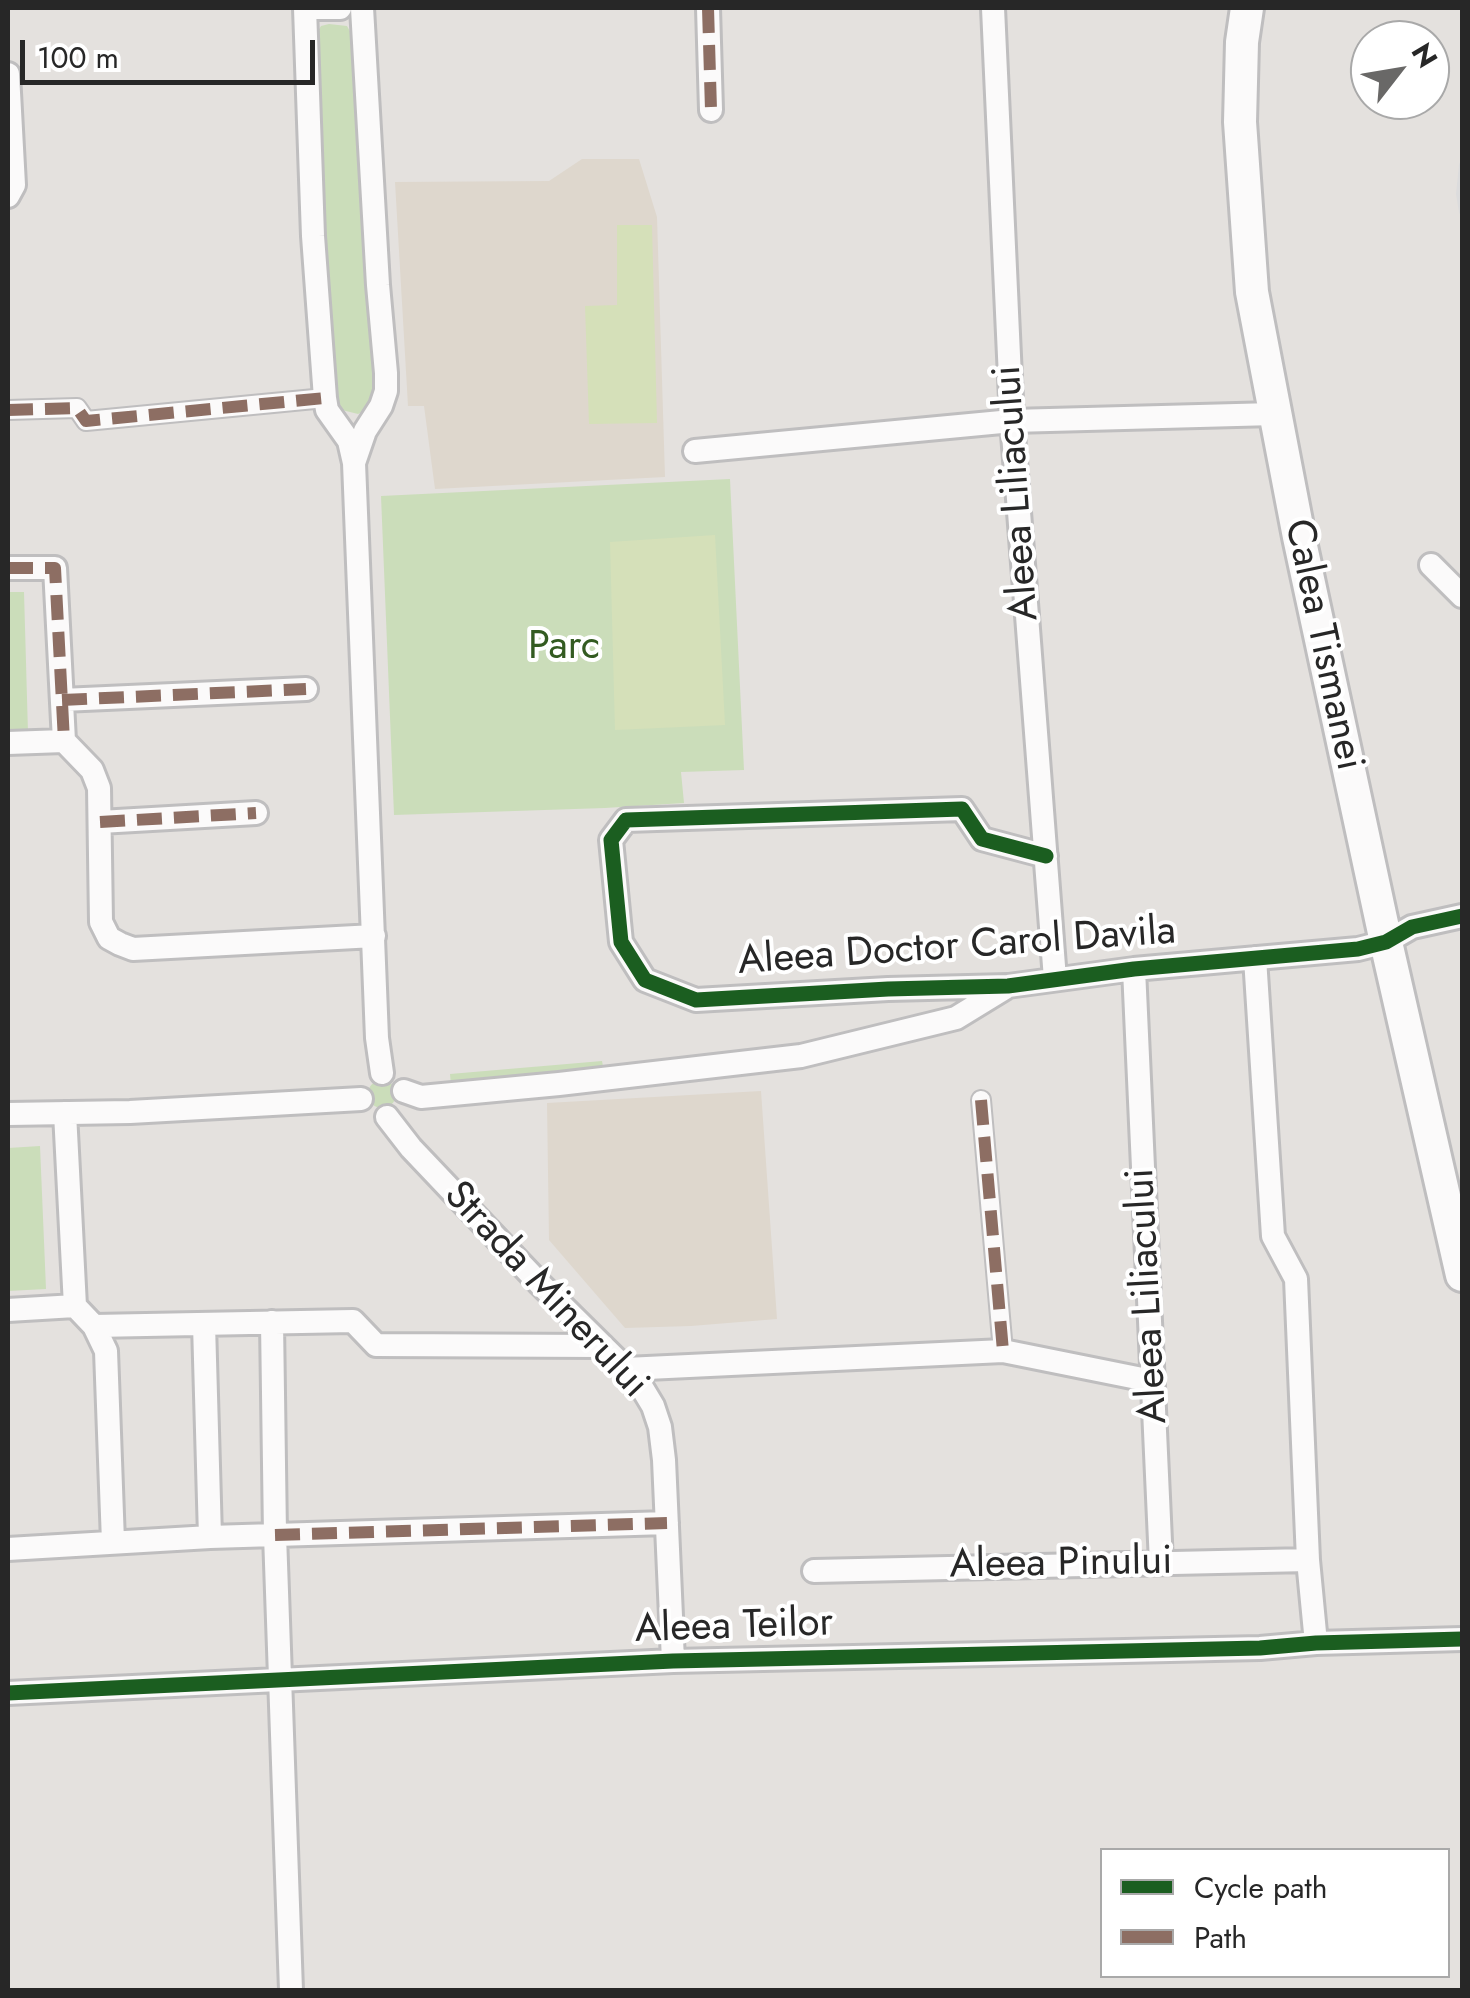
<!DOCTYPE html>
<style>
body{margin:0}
#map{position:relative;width:1470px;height:1998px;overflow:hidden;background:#e4e1de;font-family:Jost,sans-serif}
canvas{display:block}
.frame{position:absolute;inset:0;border:10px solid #272727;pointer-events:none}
.legend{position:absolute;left:1100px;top:1848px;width:350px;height:130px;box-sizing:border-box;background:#fff;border:2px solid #a9a9a9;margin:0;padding:12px 18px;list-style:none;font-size:30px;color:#272727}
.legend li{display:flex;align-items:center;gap:20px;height:50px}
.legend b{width:50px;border:2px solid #a9a9a9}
.north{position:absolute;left:1350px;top:20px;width:100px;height:100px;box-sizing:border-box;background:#fff;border:2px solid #a9a9a9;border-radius:50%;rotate:59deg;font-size:28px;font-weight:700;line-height:40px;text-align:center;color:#272727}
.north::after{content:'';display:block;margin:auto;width:35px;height:45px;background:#696867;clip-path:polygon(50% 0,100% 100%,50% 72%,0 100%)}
.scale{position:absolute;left:20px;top:40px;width:295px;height:45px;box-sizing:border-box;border:5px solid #272727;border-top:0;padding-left:12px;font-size:30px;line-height:35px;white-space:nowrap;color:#272727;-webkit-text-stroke:8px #fff;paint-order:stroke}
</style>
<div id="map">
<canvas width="1470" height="1998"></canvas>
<div class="frame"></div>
<ul class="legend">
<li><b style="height:12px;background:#1b5e20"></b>Cycle path</li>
<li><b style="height:12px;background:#8d6e63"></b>Path</li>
</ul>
<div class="north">N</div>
<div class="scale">100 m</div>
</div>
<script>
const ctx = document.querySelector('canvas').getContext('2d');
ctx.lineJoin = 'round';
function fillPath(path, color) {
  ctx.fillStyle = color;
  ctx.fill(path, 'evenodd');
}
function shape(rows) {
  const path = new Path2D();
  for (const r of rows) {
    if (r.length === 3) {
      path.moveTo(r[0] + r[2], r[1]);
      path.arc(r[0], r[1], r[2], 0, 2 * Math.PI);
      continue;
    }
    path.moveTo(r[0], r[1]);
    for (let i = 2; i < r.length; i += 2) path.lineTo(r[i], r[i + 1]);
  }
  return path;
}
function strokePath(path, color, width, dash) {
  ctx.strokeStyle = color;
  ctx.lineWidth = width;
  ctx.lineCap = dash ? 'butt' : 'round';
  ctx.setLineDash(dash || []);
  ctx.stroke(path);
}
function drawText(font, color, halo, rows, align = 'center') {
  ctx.font = font + ' Jost,sans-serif';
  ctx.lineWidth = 8;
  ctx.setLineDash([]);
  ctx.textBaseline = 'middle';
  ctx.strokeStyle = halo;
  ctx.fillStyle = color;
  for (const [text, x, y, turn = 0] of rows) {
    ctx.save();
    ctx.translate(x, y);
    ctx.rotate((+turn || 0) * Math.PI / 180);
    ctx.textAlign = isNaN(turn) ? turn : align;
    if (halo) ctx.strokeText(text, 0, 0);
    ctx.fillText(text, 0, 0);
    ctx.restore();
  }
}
fillPath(shape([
 [582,159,639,159,657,217,665,477,435,489,424,406,408,406,395,182,549,181],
 [761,1091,777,1319,691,1326,625,1328,549,1240,547,1103]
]), '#ded7cd');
fillPath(shape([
 [329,24,347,26,352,35,378,370,377,396,369,408,358,414,342,410,335,397,316,51,318,31,321,26],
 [730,479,744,770,681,772,684,803,605,808,394,815,381,496],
 [8,592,24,592,28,733,8,734],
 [602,1061,604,1071,451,1085,450,1074],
 [382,1094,14],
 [40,1146,46,1289,8,1291,8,1148]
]), '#cbddba');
fillPath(shape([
 [617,225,652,225,657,423,589,424,585,306,617,305],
 [715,535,725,725,615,730,610,542]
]), '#d5e0b9');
const pedestrian = shape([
 [8,410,77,408,86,421,325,398],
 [981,1100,1003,1351]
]);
const minor = shape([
 [305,8,313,236,325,398,327,410,349,441,354,463,377,1038,382,1073],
 [305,8,340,8],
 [708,8,711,110],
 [993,8,1012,421,1055,979],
 [8,74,14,185,8,196],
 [695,451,1012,421,1274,414],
 [354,463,365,431,381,406,386,391,386,373,378,285,362,8],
 [1431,565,1462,596],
 [8,568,55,568,64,741],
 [62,700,306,689],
 [8,743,64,741,92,770,99,788,101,922,109,938,120,944,133,949,374,936],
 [100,822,256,813],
 [1046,856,982,839,962,809,626,820,611,840,621,942,645,980,696,1000,888,989,1008,986,1134,969,1358,949,1386,942,1412,927,1462,916],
 [1255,958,1273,1236,1296,1279,1308,1560,1316,1643],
 [1134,969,1161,1563],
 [404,1091,421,1097,559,1084,801,1056,956,1018,1005,988],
 [65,1113,75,1306,94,1326,106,1351,113,1542],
 [8,1114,130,1112,361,1099],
 [387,1117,411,1148,540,1284,626,1369,641,1386,653,1406,660,1427,664,1460,673,1661],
 [8,1310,75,1306],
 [272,1322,275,1535,291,1990],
 [204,1324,210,1537],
 [94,1326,353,1321,376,1345,603,1346],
 [626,1369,1003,1351,1152,1381],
 [8,1549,210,1537,667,1523],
 [814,1571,1308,1560],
 [8,1693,673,1661,1260,1648,1316,1643,1462,1639]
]);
const secondary = shape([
 [1247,8,1242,42,1240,122,1252,292,1299,537,1386,942,1462,1275]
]);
strokePath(pedestrian, '#bfbebf', 22);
strokePath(minor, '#bfbebf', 28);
strokePath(secondary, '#bfbebf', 38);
strokePath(pedestrian, '#fbfafa', 18);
strokePath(minor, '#fbfafa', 22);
strokePath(secondary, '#fbfafa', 32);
strokePath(shape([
 [1462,165,1459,194,1462,212]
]), '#dcdcdd', 6);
strokePath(shape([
 [708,8,711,110],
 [8,410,77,408,86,421,325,398],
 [8,568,55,568,64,741],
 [62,700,306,689],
 [100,822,256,813],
 [981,1100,1003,1351],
 [275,1535,667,1523]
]), '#8d6e63', 12, [25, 12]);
strokePath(shape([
 [1046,856,982,839,962,809,626,820,611,840,621,942,645,980,696,1000,888,989,1008,986,1134,969,1358,949,1386,942,1412,927,1462,916],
 [8,1693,673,1661,1260,1648,1316,1643,1462,1639]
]), '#1b5e20', 15);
drawText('40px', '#272727', '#fff', [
 ["Aleea Liliacului",1018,493,-94],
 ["Calea Tismanei",1322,645,78],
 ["Aleea Doctor Carol Davila",957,948,-4],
 ["Strada Minerului",545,1291,47],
 ["Aleea Liliacului",1149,1296,-93],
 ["Aleea Pinului",1061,1565,-1],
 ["Aleea Teilor",734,1628,-2]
]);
drawText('40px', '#335b21', '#fff', [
 ["Parc",564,648]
]);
</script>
